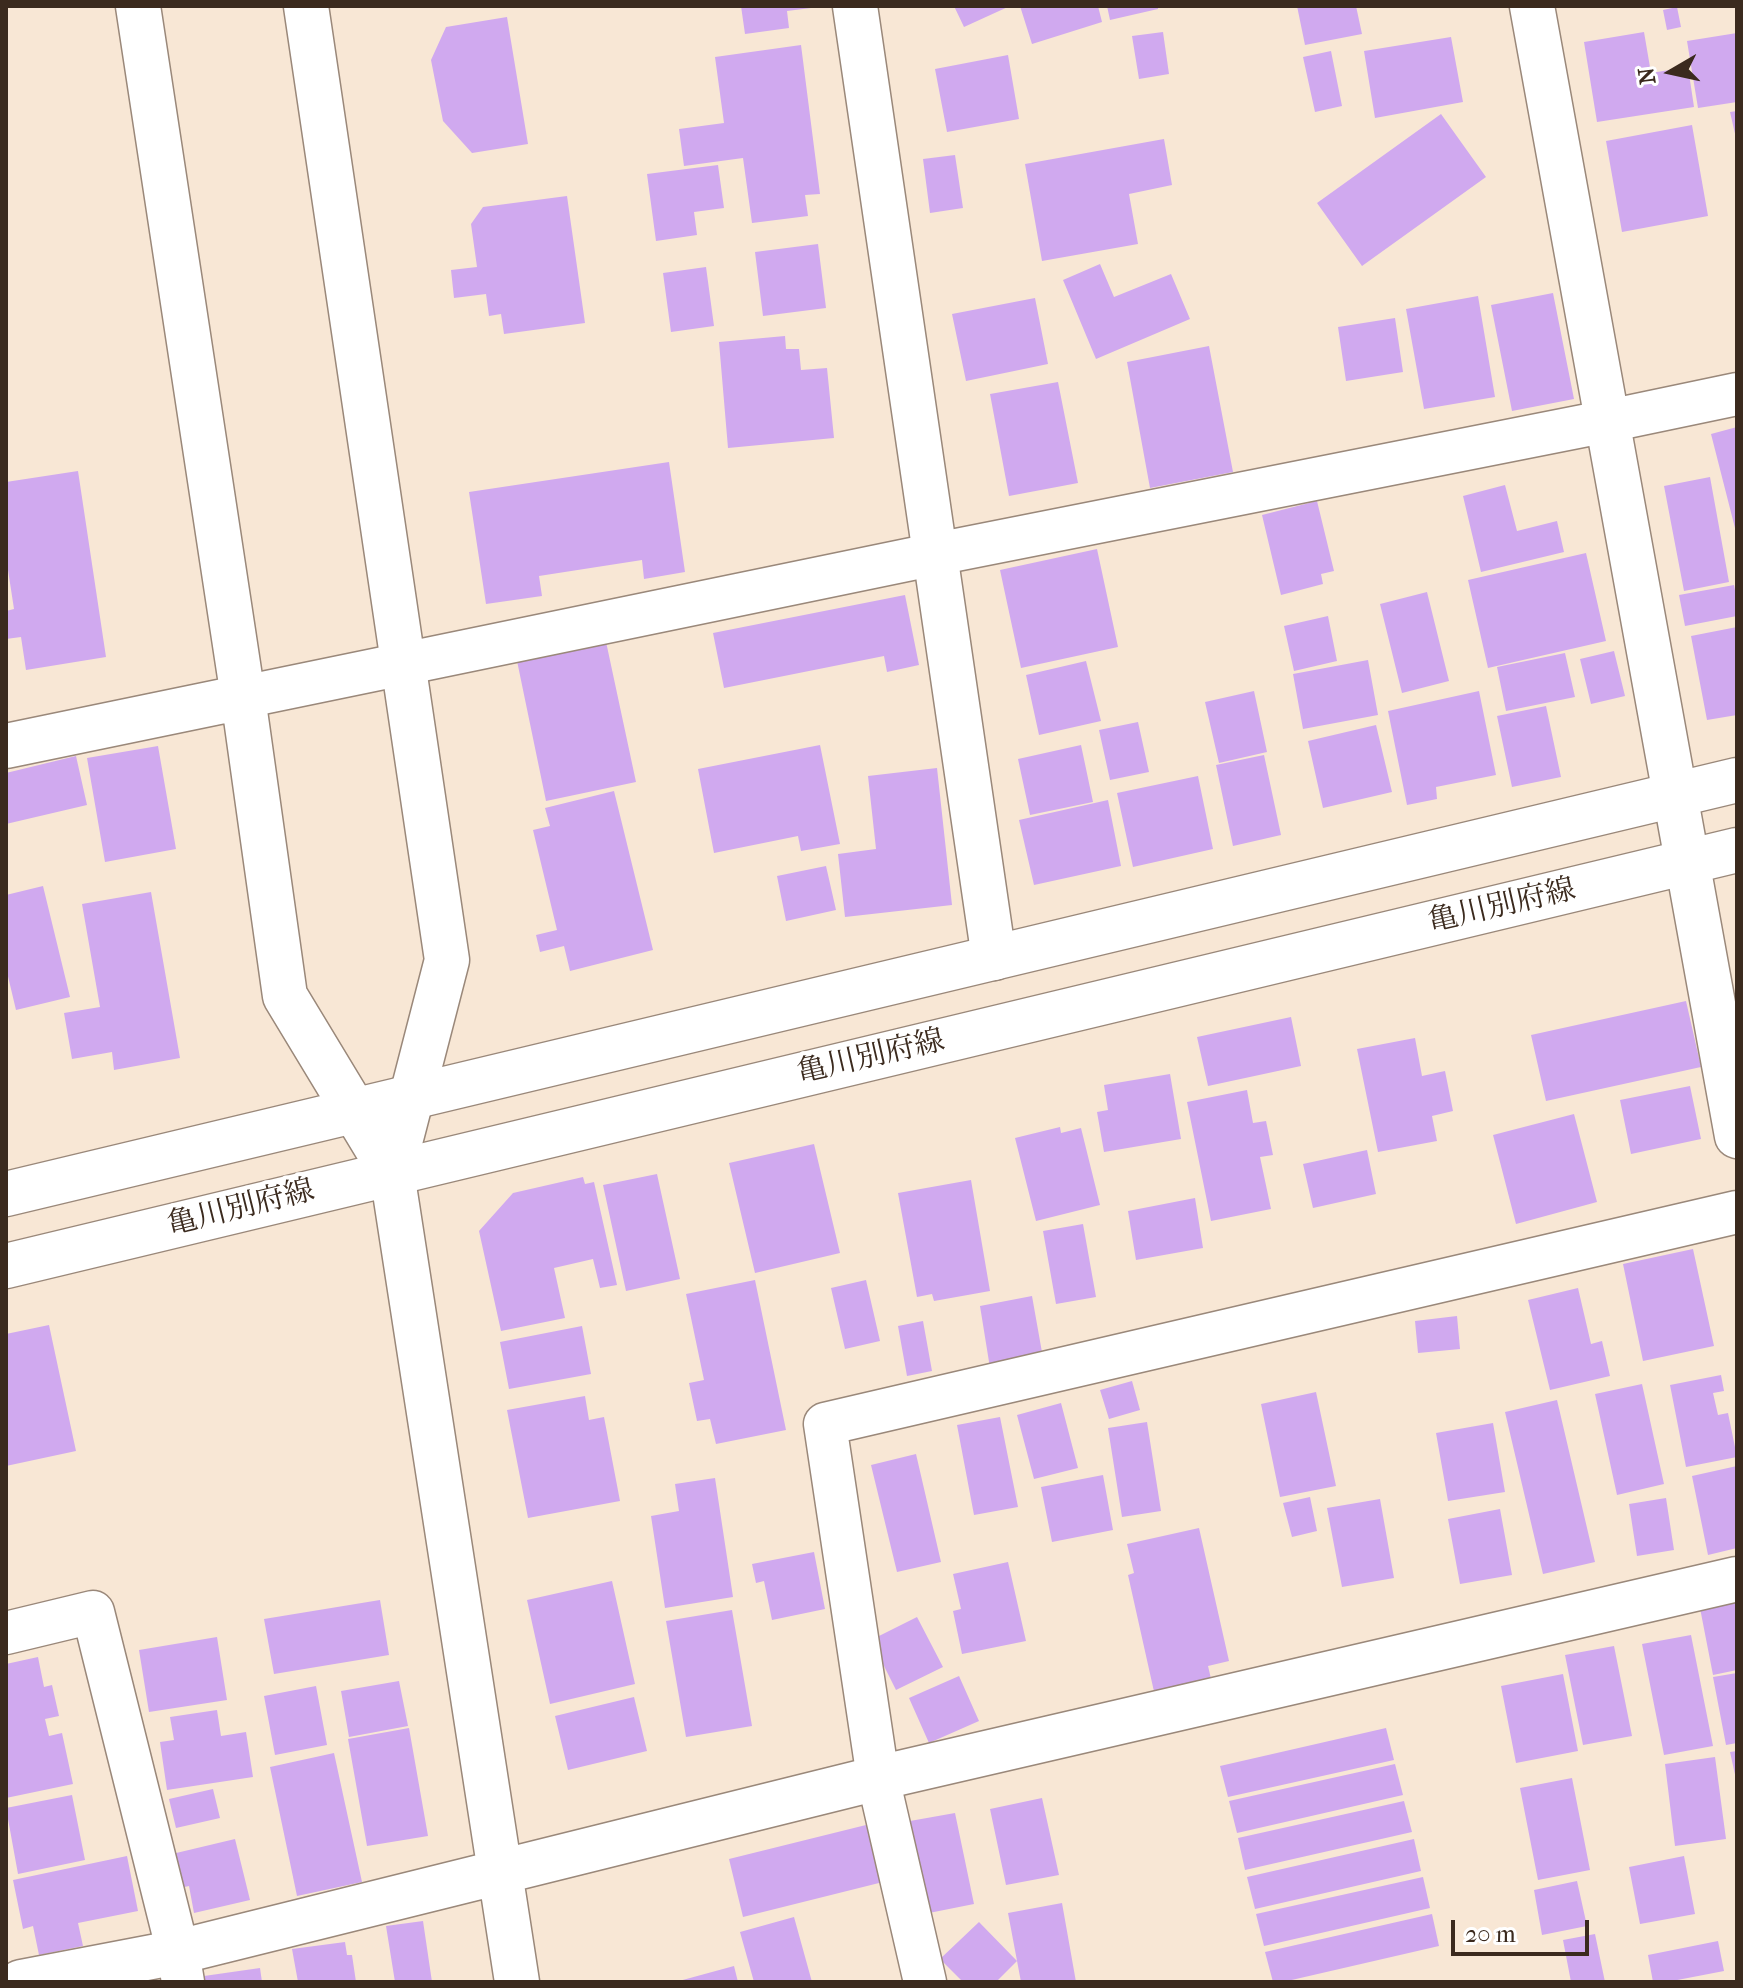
<!DOCTYPE html>
<meta charset="utf-8">
<style>
body{margin:0}
#map{position:relative;width:1743px;height:1988px;overflow:hidden;background:#f8e7d5;font-family:"IM FELL French Canon",serif}
canvas{display:block}
.frame{position:absolute;inset:0;border:8px solid #3b2a1e;pointer-events:none}
.north{position:absolute;left:1631px;top:32px;width:80px;height:80px;-webkit-text-stroke:6px #fff;paint-order:stroke;rotate:261deg;font-size:22px;font-weight:700;line-height:32px;text-align:center;color:#3b2a1e}
.north::after{content:'';display:block;margin:auto;width:28px;height:36px;background:#3b2a1e;clip-path:polygon(50% 0,100% 100%,50% 72%,0 100%)}
.scale{position:absolute;left:1451px;top:1920px;width:138px;height:36px;box-sizing:border-box;border:4px solid #3b2a1e;border-top:0;padding-left:10px;font-size:24px;line-height:28px;white-space:nowrap;color:#3b2a1e;-webkit-text-stroke:6px #fff;paint-order:stroke}
</style>
<div id="map">
<canvas width="1743" height="1988"></canvas>
<div class="frame"></div>
<div class="north">N</div>
<div class="scale">20 m</div>
</div>
<script>
const ctx = document.querySelector('canvas').getContext('2d');
ctx.lineJoin = 'round';
function fillPath(path, color) {
  ctx.fillStyle = color;
  ctx.fill(path, 'evenodd');
}
function shape(rows) {
  const path = new Path2D();
  for (const r of rows) {
    path.moveTo(r[0], r[1]);
    for (let i = 2; i < r.length; i += 2) path.lineTo(r[i], r[i + 1]);
  }
  return path;
}
function strokePath(path, color, width, dash) {
  ctx.strokeStyle = color;
  ctx.lineWidth = width;
  ctx.lineCap = dash ? 'butt' : 'round';
  ctx.setLineDash(dash || []);
  ctx.stroke(path);
}
function drawText(font, color, halo, rows, align = 'center') {
  ctx.font = font + ' "IM FELL French Canon","Noto Serif JP",serif';
  ctx.lineWidth = 8;
  ctx.setLineDash([]);
  ctx.textBaseline = 'middle';
  ctx.strokeStyle = halo;
  ctx.fillStyle = color;
  for (const [text, x, y, turn = 0] of rows) {
    ctx.save();
    ctx.translate(x, y);
    ctx.rotate((+turn || 0) * Math.PI / 180);
    ctx.textAlign = isNaN(turn) ? turn : align;
    if (halo) ctx.strokeText(text, 0, 0);
    ctx.fillText(text, 0, 0);
    ctx.restore();
  }
}
fillPath(shape([
 [741,6,811,6,811,8,787,11,789,28,745,34],
 [954,6,1010,6,964,27],
 [1020,6,1098,6,1102,22,1032,44],
 [1107,6,1158,6,1158,9,1110,20],
 [1297,6,1356,6,1362,34,1305,45],
 [1677,7,1681,27,1667,30,1663,10],
 [507,17,528,144,472,153,443,121,431,60,446,27],
 [1163,32,1169,74,1139,79,1132,36],
 [1644,32,1651,73,1688,67,1694,107,1597,122,1584,42],
 [1737,33,1737,102,1698,108,1687,41],
 [1451,37,1463,102,1375,118,1364,51],
 [801,45,820,194,805,195,808,216,752,223,743,158,684,166,679,129,724,123,715,57],
 [1331,51,1342,106,1315,112,1303,57],
 [1008,55,1019,119,947,132,935,69],
 [1737,111,1737,138,1736,138,1730,112],
 [1441,114,1486,177,1362,266,1317,203],
 [1692,125,1708,216,1622,232,1606,141],
 [1164,139,1172,185,1129,194,1138,244,1042,261,1025,164],
 [955,155,963,208,930,213,923,159],
 [718,165,724,208,694,212,697,235,656,241,647,174],
 [567,196,585,323,504,334,501,314,489,316,486,294,454,298,451,270,477,267,471,224,483,207],
 [818,244,826,308,763,316,755,252],
 [1100,264,1114,297,1171,274,1190,319,1096,359,1063,280],
 [706,267,714,326,671,332,663,273],
 [1553,293,1574,399,1512,411,1491,305],
 [1478,296,1495,397,1424,409,1406,309],
 [1035,298,1048,364,966,381,952,314],
 [1395,318,1403,372,1346,381,1338,327],
 [785,336,786,349,799,349,801,370,827,368,834,438,728,448,719,342],
 [1209,346,1233,472,1150,488,1127,362],
 [1058,382,1078,483,1009,496,990,394],
 [1737,427,1737,532,1736,532,1711,434],
 [669,462,685,572,644,579,642,560,539,576,542,596,486,604,469,492],
 [78,471,106,657,26,670,21,637,6,639,6,611,14,609,6,557,6,482],
 [1710,477,1729,582,1684,591,1664,486],
 [1505,485,1517,531,1557,521,1564,552,1481,572,1463,496],
 [1317,501,1334,571,1321,574,1323,584,1281,595,1262,515],
 [1097,549,1118,647,1021,668,1000,570],
 [1586,553,1606,641,1488,668,1468,580],
 [1734,585,1737,600,1737,616,1685,626,1679,595],
 [1427,592,1449,681,1402,693,1380,604],
 [905,595,919,665,887,672,884,656,724,688,713,633],
 [1328,616,1337,661,1294,671,1284,626],
 [1737,627,1737,715,1707,720,1691,636],
 [605,637,636,782,546,801,516,656],
 [1614,651,1625,696,1591,704,1580,659],
 [1565,653,1575,697,1506,711,1497,667],
 [1368,660,1378,715,1303,729,1293,674],
 [1086,661,1101,721,1039,735,1026,675],
 [1254,691,1267,752,1219,763,1205,702],
 [1479,691,1496,775,1436,787,1437,799,1407,805,1388,711],
 [1546,706,1561,777,1512,787,1497,716],
 [1138,722,1149,772,1110,780,1099,730],
 [1376,725,1392,792,1323,808,1308,741],
 [820,745,840,844,801,851,798,836,714,853,698,769],
 [1081,745,1093,802,1030,815,1018,759],
 [158,746,176,849,105,862,87,758],
 [1264,755,1281,835,1233,846,1216,765],
 [76,756,87,805,6,824,6,773],
 [937,768,952,905,845,917,838,854,876,849,868,776],
 [1198,776,1213,849,1133,867,1117,793],
 [614,791,653,950,570,971,564,946,540,952,536,935,557,930,533,830,550,826,545,808],
 [1108,800,1121,866,1034,885,1019,820],
 [826,866,836,910,786,921,777,876],
 [43,886,70,997,16,1010,6,968,6,895],
 [151,892,180,1058,114,1070,112,1052,72,1059,64,1013,100,1007,82,904],
 [1686,1001,1701,1067,1546,1101,1531,1035],
 [1291,1017,1301,1066,1208,1086,1197,1037],
 [1415,1038,1422,1076,1445,1071,1453,1111,1432,1116,1437,1141,1378,1152,1357,1049],
 [1170,1074,1181,1139,1104,1152,1097,1112,1108,1110,1104,1085],
 [1690,1086,1701,1139,1631,1154,1620,1100],
 [1247,1090,1253,1123,1266,1121,1273,1155,1260,1157,1271,1209,1211,1221,1187,1102],
 [1574,1114,1597,1202,1516,1224,1493,1135],
 [1060,1127,1061,1133,1081,1128,1100,1205,1036,1221,1015,1138],
 [814,1144,840,1253,755,1273,729,1163],
 [1367,1150,1376,1194,1313,1208,1303,1164],
 [657,1174,680,1279,626,1291,603,1185],
 [583,1177,585,1184,594,1182,617,1285,600,1288,593,1259,554,1268,565,1318,501,1331,479,1231,513,1193],
 [971,1180,990,1291,934,1301,932,1294,917,1297,898,1193],
 [1195,1198,1203,1248,1136,1260,1128,1211],
 [1083,1224,1096,1297,1056,1304,1043,1231],
 [1693,1249,1714,1346,1643,1361,1623,1264],
 [755,1280,786,1430,716,1444,710,1419,697,1421,689,1383,704,1380,686,1294],
 [866,1280,880,1341,845,1349,831,1288],
 [1578,1288,1591,1344,1602,1341,1610,1376,1550,1390,1528,1300],
 [1032,1296,1043,1358,990,1368,980,1306],
 [1457,1316,1460,1349,1418,1353,1415,1321],
 [923,1321,932,1371,907,1376,898,1326],
 [49,1325,76,1451,6,1466,6,1334],
 [582,1326,591,1374,509,1389,500,1342],
 [1721,1375,1724,1391,1713,1393,1718,1415,1728,1413,1737,1457,1686,1467,1670,1385],
 [1132,1381,1140,1410,1109,1419,1100,1390],
 [1642,1384,1664,1484,1617,1495,1595,1394],
 [1316,1392,1336,1486,1280,1497,1261,1404],
 [585,1396,589,1420,604,1417,620,1501,528,1518,507,1410],
 [1557,1400,1595,1562,1543,1574,1505,1412],
 [1061,1403,1078,1468,1034,1479,1017,1415],
 [1000,1417,1018,1507,974,1515,957,1425],
 [1147,1422,1161,1511,1122,1517,1108,1428],
 [1493,1423,1505,1492,1448,1501,1436,1433],
 [916,1454,941,1562,897,1572,871,1465],
 [1737,1466,1737,1548,1708,1555,1692,1476],
 [1103,1475,1113,1530,1052,1542,1041,1487],
 [715,1478,733,1597,665,1608,651,1516,679,1511,675,1484],
 [1310,1497,1317,1531,1292,1537,1283,1503],
 [1666,1498,1674,1550,1637,1556,1629,1504],
 [1380,1499,1394,1578,1342,1587,1327,1508],
 [1500,1509,1512,1575,1460,1584,1448,1519],
 [1199,1528,1229,1661,1208,1666,1212,1683,1155,1696,1128,1575,1134,1573,1127,1544],
 [814,1552,825,1609,772,1620,764,1581,756,1583,752,1564],
 [1008,1562,1026,1641,962,1654,953,1611,961,1609,953,1574],
 [612,1581,635,1684,550,1704,527,1600],
 [1737,1596,1737,1670,1713,1675,1699,1603],
 [380,1600,389,1655,274,1674,264,1619],
 [732,1610,752,1726,686,1737,666,1621],
 [917,1617,943,1667,896,1690,871,1640],
 [1691,1635,1713,1746,1664,1755,1642,1644],
 [217,1637,227,1700,149,1712,139,1650],
 [1614,1646,1632,1736,1583,1745,1565,1655],
 [38,1657,44,1687,52,1685,59,1716,45,1719,49,1736,62,1733,73,1784,6,1798,6,1664],
 [1737,1673,1737,1743,1726,1745,1713,1677],
 [1563,1674,1578,1751,1516,1763,1501,1686],
 [959,1676,979,1721,929,1743,909,1698],
 [399,1681,408,1726,349,1737,341,1691],
 [316,1686,327,1745,275,1755,264,1696],
 [634,1697,647,1751,568,1770,555,1716],
 [217,1710,221,1736,246,1732,253,1777,167,1790,160,1742,174,1740,170,1717],
 [409,1728,428,1836,367,1846,348,1739],
 [1386,1728,1394,1760,1228,1797,1220,1766],
 [1737,1751,1737,1779,1736,1779,1730,1752],
 [334,1753,362,1882,297,1896,270,1767],
 [1715,1757,1726,1839,1675,1846,1665,1764],
 [1395,1764,1403,1795,1237,1833,1229,1801],
 [1572,1778,1590,1870,1538,1880,1520,1788],
 [213,1789,220,1818,176,1828,169,1799],
 [72,1795,85,1860,18,1874,6,1808],
 [1042,1798,1059,1875,1006,1885,990,1809],
 [1404,1801,1412,1832,1245,1870,1238,1838],
 [955,1813,974,1904,929,1913,910,1821],
 [870,1824,883,1882,743,1917,729,1859],
 [235,1839,250,1900,194,1913,189,1886,180,1888,172,1854],
 [1414,1839,1421,1871,1255,1909,1247,1877],
 [127,1856,138,1911,78,1923,83,1946,39,1955,33,1926,23,1929,13,1880],
 [1684,1856,1695,1914,1640,1924,1629,1867],
 [1423,1877,1430,1908,1264,1946,1256,1914],
 [1577,1881,1587,1926,1542,1935,1534,1890],
 [1062,1903,1076,1982,1021,1982,1008,1913],
 [1432,1914,1439,1946,1283,1982,1273,1982,1265,1952],
 [794,1917,812,1982,754,1982,740,1932],
 [423,1921,432,1982,395,1982,386,1926],
 [979,1922,1017,1961,996,1982,963,1982,940,1959],
 [1595,1934,1605,1982,1571,1982,1563,1940],
 [1718,1941,1724,1971,1667,1982,1653,1982,1648,1955],
 [345,1942,347,1955,352,1955,356,1982,298,1982,292,1949],
 [734,1966,738,1982,679,1982,679,1981],
 [260,1968,262,1982,205,1982,204,1976]
]), '#d0a9ef');
const minor = shape([
 [243,697,936,554,1608,421,1737,394],
 [6,1633,93,1612,178,1952,183,1982],
 [925,1982,878,1778,825,1424,1737,1212]
]);
const tertiary = shape([
 [138,6,243,697,285,996,392,1173,517,1982],
 [306,6,447,960,392,1173],
 [855,6,994,958],
 [1532,6,1737,1136],
 [6,746,243,697],
 [21,1982,178,1952,878,1778,1737,1579]
]);
const secondary = shape([
 [6,1194,1737,780],
 [6,1266,1737,850]
]);
strokePath(minor, '#9a887a', 45);
strokePath(tertiary, '#9a887a', 47);
strokePath(secondary, '#9a887a', 47);
strokePath(minor, '#fff', 42);
strokePath(tertiary, '#fff', 44);
strokePath(secondary, '#fff', 44);
drawText('30px', '#3b2a1e', '#fff', [
 ["亀川別府線",1502,907,-13],
 ["亀川別府線",871,1058,-13],
 ["亀川別府線",241,1209,-14]
]);
</script>
